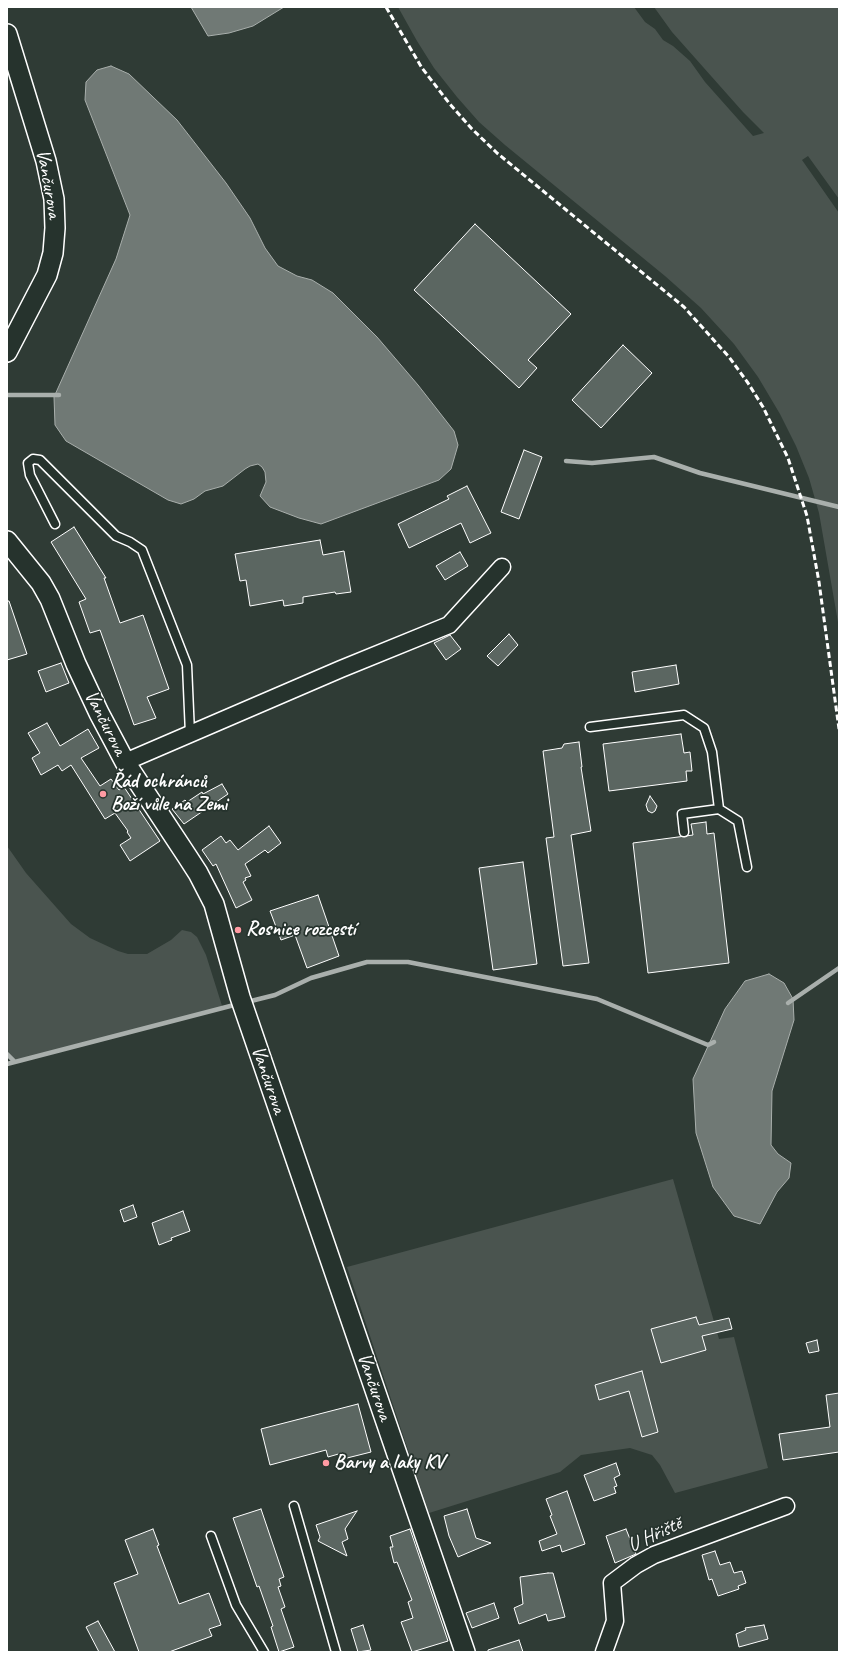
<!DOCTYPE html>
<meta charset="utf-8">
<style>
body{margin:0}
#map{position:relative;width:846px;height:1659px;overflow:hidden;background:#2f3b35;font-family:Caveat,sans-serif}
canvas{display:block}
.frame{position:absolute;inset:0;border:8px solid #fff;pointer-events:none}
</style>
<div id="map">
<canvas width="846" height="1659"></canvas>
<div class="frame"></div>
</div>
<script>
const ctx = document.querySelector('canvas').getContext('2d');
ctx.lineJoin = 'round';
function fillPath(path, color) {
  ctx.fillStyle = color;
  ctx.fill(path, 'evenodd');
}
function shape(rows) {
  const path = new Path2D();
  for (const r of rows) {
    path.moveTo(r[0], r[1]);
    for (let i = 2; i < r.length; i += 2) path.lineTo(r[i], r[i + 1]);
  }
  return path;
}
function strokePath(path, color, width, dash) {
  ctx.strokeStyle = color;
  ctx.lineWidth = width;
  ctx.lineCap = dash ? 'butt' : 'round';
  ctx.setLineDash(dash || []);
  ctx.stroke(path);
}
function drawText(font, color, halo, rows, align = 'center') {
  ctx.font = font + ' Caveat,sans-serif';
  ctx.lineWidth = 3.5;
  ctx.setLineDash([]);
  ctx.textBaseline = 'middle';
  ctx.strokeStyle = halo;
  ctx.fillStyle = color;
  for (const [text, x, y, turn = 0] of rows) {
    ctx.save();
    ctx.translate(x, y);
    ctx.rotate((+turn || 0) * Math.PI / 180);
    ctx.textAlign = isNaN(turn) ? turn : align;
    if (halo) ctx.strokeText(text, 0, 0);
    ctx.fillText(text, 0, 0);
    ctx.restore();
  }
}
fillPath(shape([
 [398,7,634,7,645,22,655,29,663,40,673,46,690,61,705,82,753,136,764,133,743,112,672,32,654,7,839,7,839,199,808,156,802,160,839,213,839,628,819,513,809,478,796,446,780,414,758,377,734,344,701,308,665,276,505,145,479,122,457,97,434,68,417,41],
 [7,846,26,873,71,924,90,938,118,951,128,954,147,954,171,940,182,930,191,932,197,937,206,955,223,1009,12,1063,7,1057],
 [673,1179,719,1339,734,1337,768,1468,675,1493,660,1465,652,1455,630,1448,581,1455,560,1472,429,1513,347,1267]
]), '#4a544f');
const water = shape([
 [191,7,284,7,253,26,229,33,208,36,191,7],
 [111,66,129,74,177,120,226,183,250,218,265,248,278,266,297,276,312,280,333,293,377,337,418,385,454,431,458,445,451,469,439,480,321,524,299,518,270,507,260,496,266,482,265,472,262,467,258,464,250,466,245,469,223,486,205,491,194,499,181,504,168,500,66,441,55,425,54,397,116,259,130,215,85,100,86,82,97,70,111,66],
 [769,974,784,983,793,999,794,1020,772,1091,771,1145,778,1154,791,1163,789,1178,777,1192,760,1224,734,1216,713,1187,696,1133,693,1079,725,1009,745,981,769,974]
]);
fillPath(water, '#707975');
strokePath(water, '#a9afac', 1);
strokePath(shape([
 [7,395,59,395],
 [566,461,592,463,654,457,700,473,839,507],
 [247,1002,275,995,311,978,367,962,408,962,597,999,708,1045,714,1042],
 [788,1003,839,968],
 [7,1054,14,1061],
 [7,1064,238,1004]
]), '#a9afac', 4.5);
const building = shape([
 [475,224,571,314,528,360,537,368,519,388,414,290,475,224],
 [623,345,652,373,601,428,572,400,623,345],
 [524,450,542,457,519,519,501,512,524,450],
 [467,486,491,533,470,543,461,523,409,548,398,524,449,499,447,496,467,486],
 [74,527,106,578,104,578,120,623,143,615,169,689,147,697,156,718,134,725,100,630,90,633,79,602,86,599,51,542,74,527],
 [320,540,323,555,344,551,351,592,336,594,335,592,303,597,303,603,284,606,283,600,250,606,246,580,240,581,235,554,320,540],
 [460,552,468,566,445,580,436,566,460,552],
 [7,601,9,601,27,654,7,660,7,601],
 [509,634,518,645,498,666,487,656,509,634],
 [450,635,461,649,446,660,434,643,450,635],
 [61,663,69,683,46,692,38,671,61,663],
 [676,665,679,684,635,692,632,672,676,665],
 [47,723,60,746,88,729,99,748,81,758,100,786,111,779,119,790,124,787,160,841,130,861,120,845,131,838,127,832,128,831,115,813,105,819,71,765,62,771,58,765,41,775,32,758,40,753,28,733,47,723],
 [681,734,684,753,690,752,692,771,686,771,687,781,609,791,603,744,681,734],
 [579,742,582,767,581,767,591,831,571,835,589,963,563,966,546,838,554,837,543,751,562,748,564,744,579,742],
 [222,784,228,794,184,824,172,809,185,800,187,802,202,792,203,794,222,784],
 [650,796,657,806,655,811,652,813,648,811,646,805,650,796],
 [706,822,707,834,714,833,729,963,648,973,633,843,693,835,691,824,706,822],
 [269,826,281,843,268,853,265,850,245,864,251,876,245,878,246,880,243,882,252,900,236,908,216,864,213,866,202,850,221,836,226,843,230,840,238,850,269,826],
 [523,862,537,964,493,970,479,868,523,862],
 [318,895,339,956,307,968,295,935,281,940,270,911,318,895],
 [133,1205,137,1217,124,1222,120,1210,133,1205],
 [183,1211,190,1231,171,1238,172,1240,159,1245,152,1223,183,1211],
 [696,1317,699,1325,729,1318,732,1329,702,1336,706,1350,661,1363,651,1329,696,1317],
 [817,1340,819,1351,809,1353,806,1343,817,1340],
 [642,1371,658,1432,642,1437,629,1391,599,1400,595,1385,642,1371],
 [839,1393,839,1452,783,1460,779,1434,830,1427,826,1395,839,1393],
 [358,1404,371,1452,343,1459,342,1453,328,1457,326,1450,270,1465,261,1429,358,1404],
 [616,1463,620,1475,614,1478,617,1486,614,1487,616,1493,594,1501,584,1475,616,1463],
 [567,1491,585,1544,562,1552,560,1545,542,1551,539,1541,557,1534,550,1516,552,1515,546,1499,567,1491],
 [261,1509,284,1577,279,1579,281,1586,278,1587,285,1607,281,1609,294,1647,279,1652,271,1627,273,1626,259,1586,257,1587,233,1518,261,1509],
 [467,1509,476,1538,491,1543,458,1557,449,1536,444,1516,467,1509],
 [357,1511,345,1529,348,1539,342,1542,347,1556,318,1541,320,1537,316,1525,357,1511],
 [153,1529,159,1545,157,1546,179,1604,209,1593,221,1625,209,1629,212,1636,169,1652,139,1652,114,1583,138,1574,125,1540,153,1529],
 [410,1529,448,1641,412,1652,401,1622,413,1618,408,1602,412,1600,397,1562,394,1563,390,1547,393,1547,390,1536,410,1529],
 [626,1529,636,1554,615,1563,606,1536,626,1529],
 [715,1551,720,1565,730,1562,734,1573,742,1571,746,1583,738,1586,739,1589,718,1596,712,1579,709,1580,702,1555,715,1551],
 [548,1573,553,1573,565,1617,548,1621,546,1614,519,1624,514,1608,523,1604,520,1577,548,1573],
 [494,1603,499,1618,472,1628,466,1613,494,1603],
 [98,1621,115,1652,99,1652,86,1627,98,1621],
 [363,1625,371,1650,358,1652,351,1629,363,1625],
 [764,1625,768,1639,739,1647,736,1634,746,1630,745,1628,764,1625],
 [519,1640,523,1652,488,1652,488,1650,519,1640]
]);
fillPath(building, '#5b6661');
strokePath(building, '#fff', 1);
const service = shape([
 [55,524,30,475,28,463,33,459,40,460,116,536,130,542,142,550,187,665,190,734],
 [590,727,684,715,704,728,712,752,719,809,682,814,684,832],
 [719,809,738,821,747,867],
 [294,1506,336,1652],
 [211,1536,236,1605,264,1652]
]);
const minor = shape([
 [125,762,341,669,449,625,502,567],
 [604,1652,615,1621,612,1583,636,1565,654,1555,786,1506]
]);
const tertiary = shape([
 [7,34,46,161,54,199,55,228,53,253,47,275,7,352],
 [7,541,41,583,50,599,76,664,99,713,125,762,187,856,198,873,214,904,240,997,465,1652]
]);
strokePath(service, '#fff', 11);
strokePath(minor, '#fff', 19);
strokePath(tertiary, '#fff', 22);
strokePath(service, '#26332d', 8);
strokePath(minor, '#26332d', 16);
strokePath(tertiary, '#26332d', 19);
strokePath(shape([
 [386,7,422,68,449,103,472,129,497,153,684,307,729,357,748,383,763,407,788,458,807,516,819,582,839,729]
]), '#fff', 3, [6, 3]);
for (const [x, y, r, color] of [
 [103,794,4,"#ff9aa2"],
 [238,930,4,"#ff9aa2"],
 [326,1463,4,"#ff9aa2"]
]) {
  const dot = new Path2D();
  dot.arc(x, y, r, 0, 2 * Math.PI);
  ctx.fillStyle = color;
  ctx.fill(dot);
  strokePath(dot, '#26332d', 1.5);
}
drawText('20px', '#fff', '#26332d', [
 ["Vančurova",48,184,80],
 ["Vančurova",105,723,63],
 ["Vančurova",268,1080,71],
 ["Vančurova",374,1387,71],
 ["U Hřiště",655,1535,-25]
]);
drawText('bold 20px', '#fff', '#26332d', [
 ["Řád ochránců",111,782],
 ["Boží vůle na Zemi",111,805],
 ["Rosnice rozcestí",246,930],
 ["Barvy a laky KV",334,1463]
], 'left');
</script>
